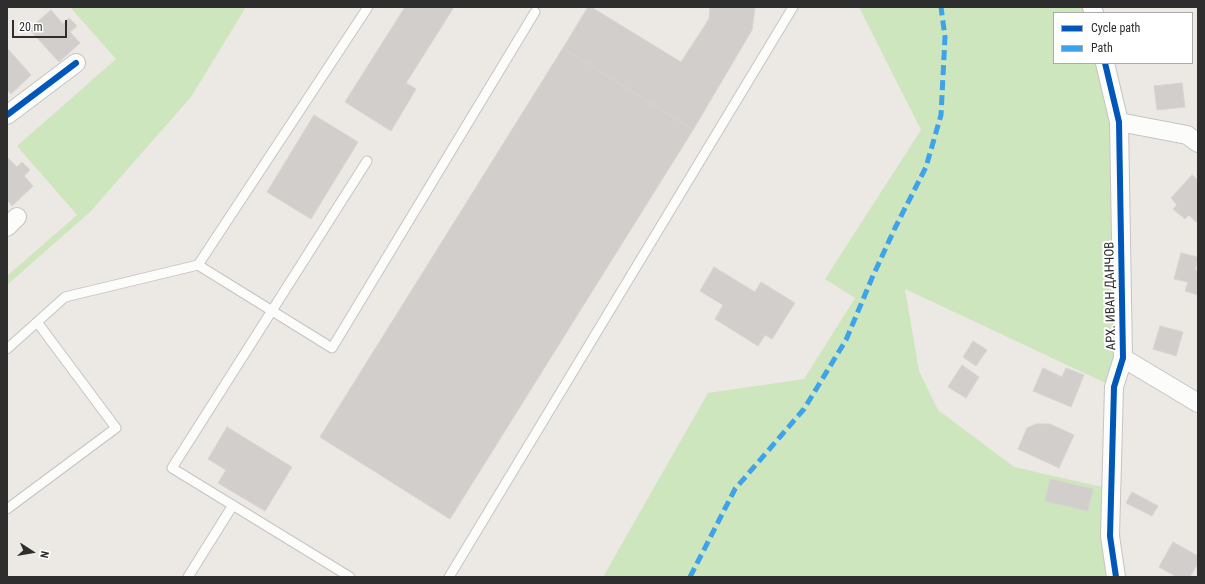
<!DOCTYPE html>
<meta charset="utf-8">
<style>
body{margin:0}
#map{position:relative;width:1205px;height:584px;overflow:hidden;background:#ece8e4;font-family:"Roboto Condensed",sans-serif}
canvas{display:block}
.frame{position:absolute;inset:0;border:8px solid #2e2e2e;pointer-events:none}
.legend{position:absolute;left:1053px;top:12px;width:140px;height:52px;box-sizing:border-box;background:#fff;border:1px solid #ababab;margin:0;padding:5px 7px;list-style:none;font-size:12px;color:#2e2e2e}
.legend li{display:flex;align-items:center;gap:8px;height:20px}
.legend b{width:20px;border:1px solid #ababab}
.north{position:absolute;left:12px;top:532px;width:40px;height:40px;-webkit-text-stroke:3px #fff;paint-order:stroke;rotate:102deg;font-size:11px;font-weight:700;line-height:16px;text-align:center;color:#2e2e2e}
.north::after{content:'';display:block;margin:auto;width:14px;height:18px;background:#2e2e2e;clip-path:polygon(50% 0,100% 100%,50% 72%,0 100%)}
.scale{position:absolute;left:12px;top:20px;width:55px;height:18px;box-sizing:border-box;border:2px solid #2e2e2e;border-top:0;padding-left:5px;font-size:12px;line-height:14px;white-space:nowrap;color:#2e2e2e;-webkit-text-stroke:3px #fff;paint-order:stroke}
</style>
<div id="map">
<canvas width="1205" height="584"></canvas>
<div class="frame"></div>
<ul class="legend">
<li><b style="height:5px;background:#0057b8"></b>Cycle path</li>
<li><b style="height:5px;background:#3ea3eb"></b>Path</li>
</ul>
<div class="north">N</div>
<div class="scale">20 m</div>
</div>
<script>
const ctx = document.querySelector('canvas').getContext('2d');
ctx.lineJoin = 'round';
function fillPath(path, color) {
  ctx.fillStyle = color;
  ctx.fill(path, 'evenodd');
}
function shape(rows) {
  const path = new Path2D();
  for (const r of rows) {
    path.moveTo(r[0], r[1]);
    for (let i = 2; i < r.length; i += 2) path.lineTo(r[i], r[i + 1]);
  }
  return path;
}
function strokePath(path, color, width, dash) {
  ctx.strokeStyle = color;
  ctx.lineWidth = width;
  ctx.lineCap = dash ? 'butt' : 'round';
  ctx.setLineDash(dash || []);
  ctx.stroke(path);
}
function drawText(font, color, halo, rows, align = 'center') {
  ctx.font = font + ' "Roboto Condensed",sans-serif';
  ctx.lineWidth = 4;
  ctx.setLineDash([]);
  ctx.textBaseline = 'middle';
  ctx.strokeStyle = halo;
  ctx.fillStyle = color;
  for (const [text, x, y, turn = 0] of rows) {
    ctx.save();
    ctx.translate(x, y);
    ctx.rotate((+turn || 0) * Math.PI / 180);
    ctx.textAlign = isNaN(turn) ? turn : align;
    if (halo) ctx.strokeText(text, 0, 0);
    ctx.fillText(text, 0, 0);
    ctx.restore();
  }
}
fillPath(shape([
 [70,7,246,7,191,97,90,212,7,285,7,276,77,215,17,146,116,59],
 [859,7,1092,7,1094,13,1054,13,1054,63,1105,63,1119,122,1114,387,905,289,919,371,938,410,1014,467,1111,489,1116,577,603,577,708,393,804,379,855,298,825,279,921,130]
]), '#cee6be');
const building = shape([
 [405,7,454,7,406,83,416,89,391,131,345,102,405,7],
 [588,7,591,7,681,62,709,19,710,7,755,7,752,30,693,130,563,48,588,7],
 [51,10,63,24,69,18,77,26,70,32,80,43,59,62,29,29,51,10],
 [7,48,31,75,11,94,7,90,7,48],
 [563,48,693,130,450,519,320,437,563,48],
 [1182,83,1185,107,1157,110,1154,86,1182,83],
 [314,115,358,142,311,219,267,192,314,115],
 [7,157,17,167,22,162,30,170,24,176,33,186,12,206,7,200,7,157],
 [1192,175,1198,180,1198,220,1196,222,1189,215,1185,219,1173,209,1177,205,1171,198,1192,175],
 [1181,253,1198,257,1195,270,1198,271,1198,295,1185,291,1188,282,1174,279,1181,253],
 [714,267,755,292,761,282,795,303,772,339,765,335,758,346,715,319,723,305,700,291,714,267],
 [1160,326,1183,332,1176,356,1153,349,1160,326],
 [973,341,987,350,976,366,963,357,973,341],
 [962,365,979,377,966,398,948,387,962,365],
 [1043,368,1062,377,1066,368,1084,375,1071,407,1033,391,1043,368],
 [1036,424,1050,424,1074,435,1059,468,1018,449,1027,428,1036,424],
 [227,427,292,467,265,511,218,483,226,470,208,459,227,427],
 [1050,479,1093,489,1088,511,1045,501,1050,479],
 [1132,492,1158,506,1152,516,1126,503,1132,492],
 [1173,542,1198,556,1198,563,1190,577,1177,577,1159,567,1173,542]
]);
fillPath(building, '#d1cecb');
strokePath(building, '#d7d4d0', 1);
const service = shape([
 [368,7,198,265,332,348,535,12],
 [7,349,65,297,198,265],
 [7,509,116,428,37,322],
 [188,577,233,505],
 [350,577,172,468,367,161],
 [449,577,793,7]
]);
const minor = shape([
 [1092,7,1094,13],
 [1105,63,1119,122,1123,358,1114,387,1110,536,1116,577],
 [7,115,76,63],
 [1119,122,1187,135,1198,143],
 [7,227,17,217],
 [1123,358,1198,403]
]);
strokePath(service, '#c5c4c5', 11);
strokePath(minor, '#c5c4c5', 20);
strokePath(service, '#fcfcfb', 9);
strokePath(minor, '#fcfcfb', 18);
strokePath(shape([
 [690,577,735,489,804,409,846,340,872,278,895,228,926,167,941,115,945,37,941,7]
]), '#3ea3eb', 5, [10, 5]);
strokePath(shape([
 [1105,63,1119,122,1123,358,1114,387,1110,536,1116,577],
 [7,115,76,63]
]), '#0057b8', 6);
drawText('13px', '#2e2e2e', '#fff', [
 ["АРХ. ИВАН ДАНЧОВ",1111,296,-91]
]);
</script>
